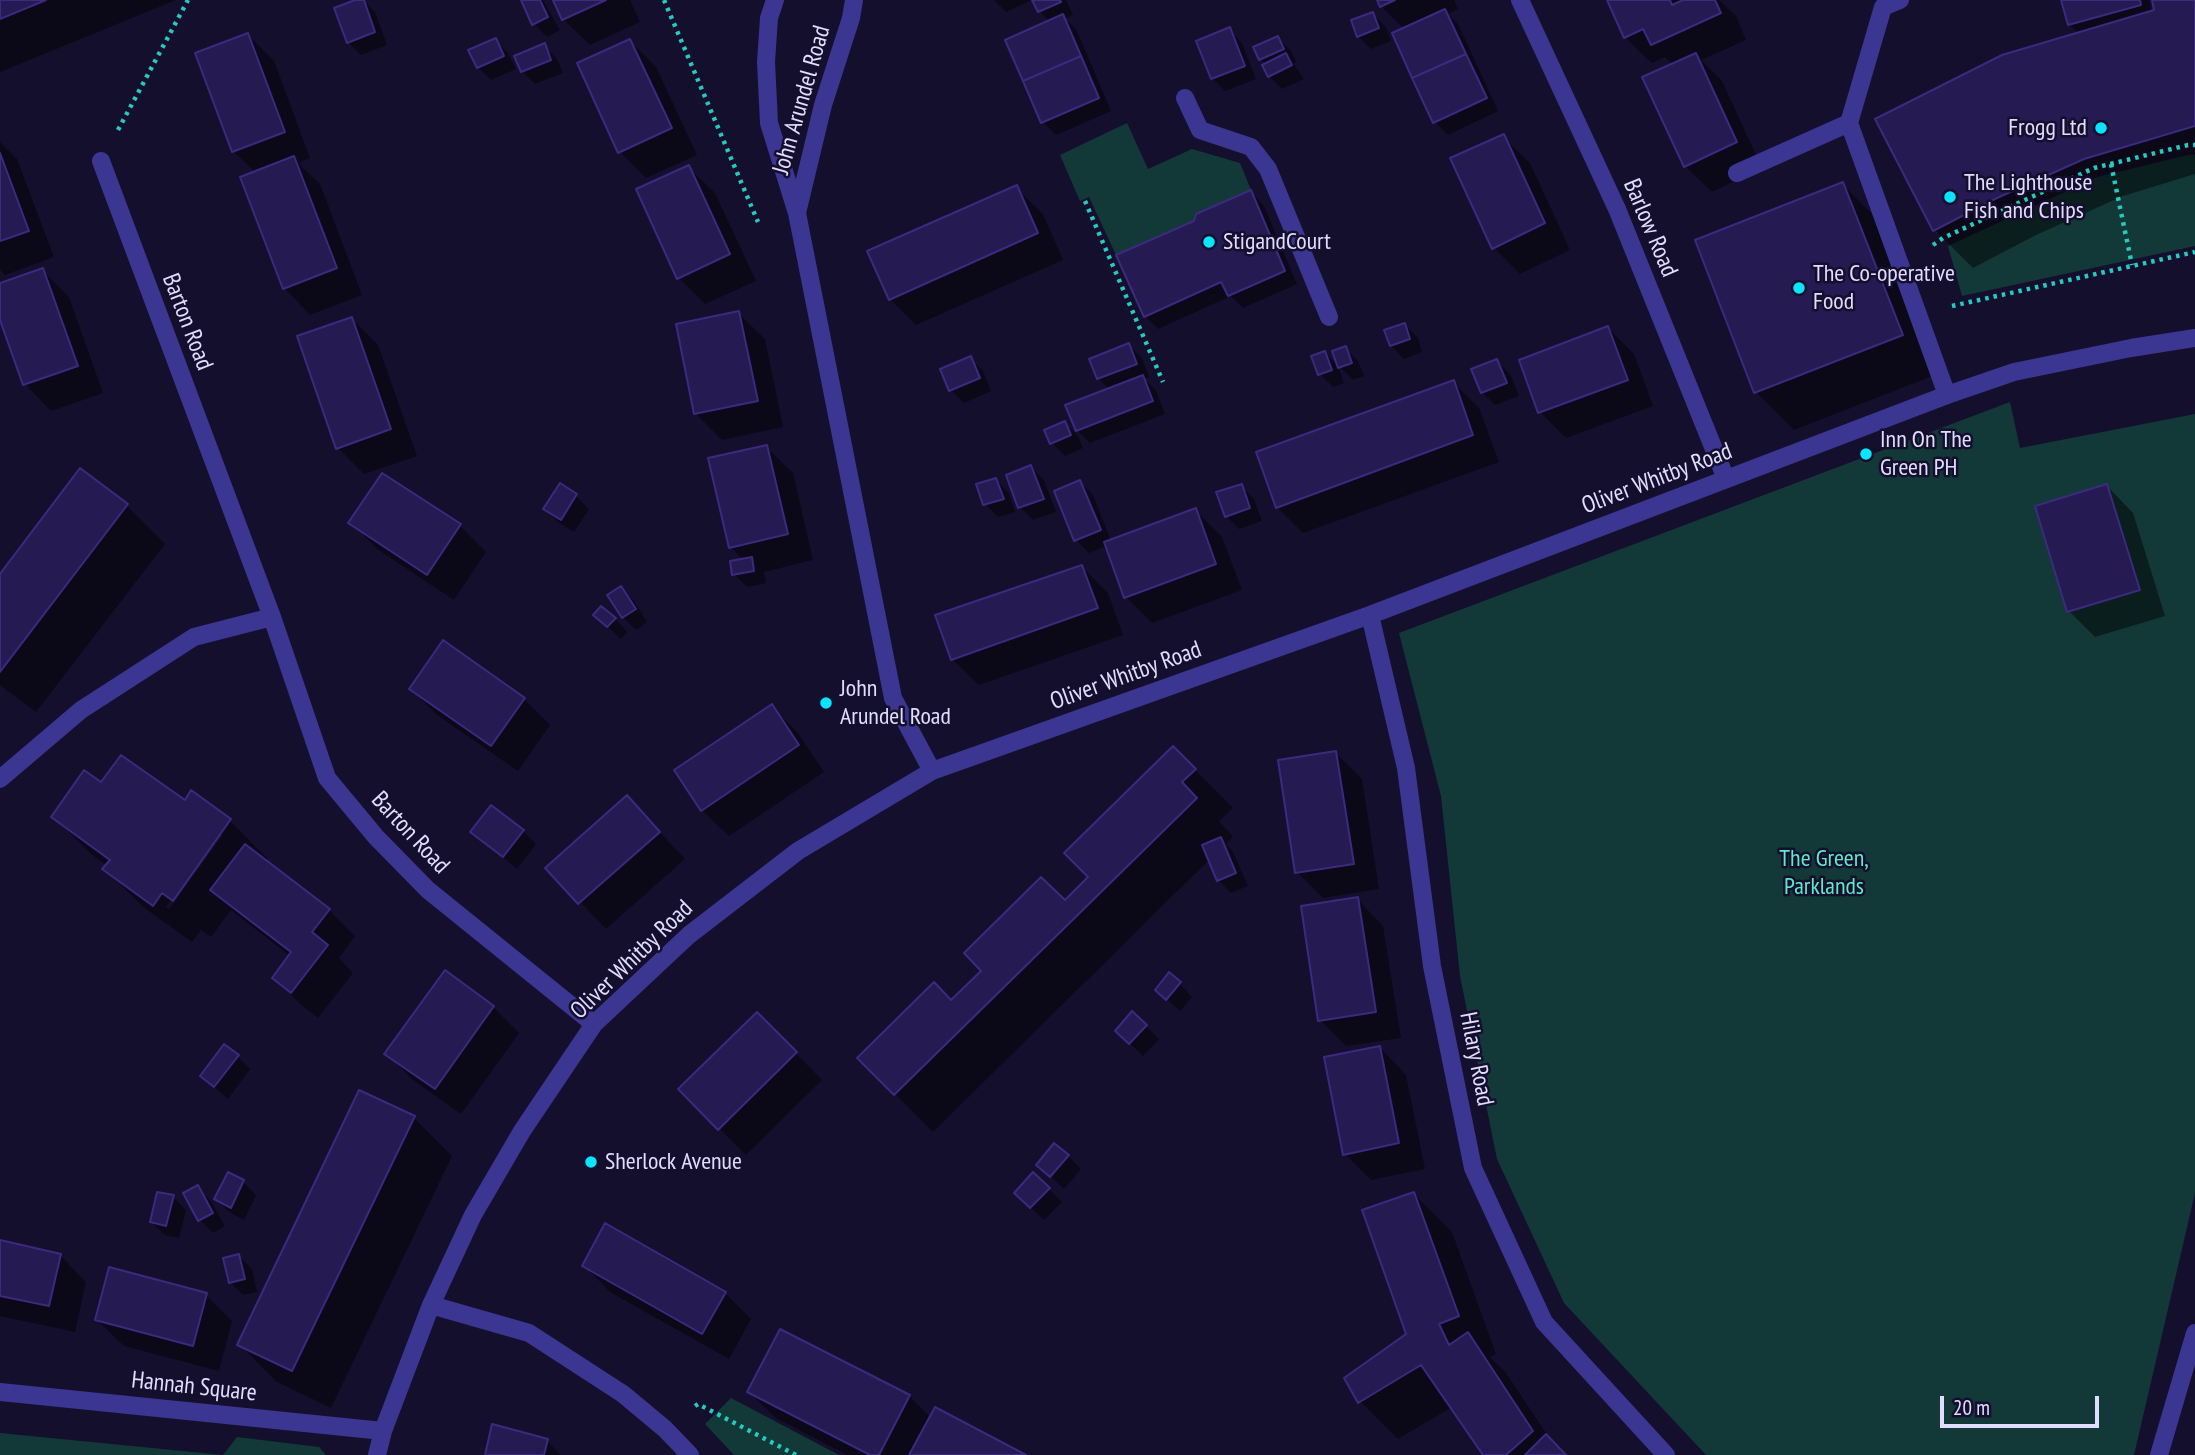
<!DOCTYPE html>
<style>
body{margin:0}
#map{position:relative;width:2195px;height:1455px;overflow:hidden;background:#150f2e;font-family:"PT Sans Narrow",sans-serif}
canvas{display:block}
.scale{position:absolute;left:1940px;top:1396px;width:159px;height:32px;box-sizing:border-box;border:4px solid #e1ddff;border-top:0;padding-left:9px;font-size:21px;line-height:24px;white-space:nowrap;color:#e1ddff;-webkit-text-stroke:5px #150f2e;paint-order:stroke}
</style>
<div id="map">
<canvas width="2195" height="1455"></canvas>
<div class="scale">20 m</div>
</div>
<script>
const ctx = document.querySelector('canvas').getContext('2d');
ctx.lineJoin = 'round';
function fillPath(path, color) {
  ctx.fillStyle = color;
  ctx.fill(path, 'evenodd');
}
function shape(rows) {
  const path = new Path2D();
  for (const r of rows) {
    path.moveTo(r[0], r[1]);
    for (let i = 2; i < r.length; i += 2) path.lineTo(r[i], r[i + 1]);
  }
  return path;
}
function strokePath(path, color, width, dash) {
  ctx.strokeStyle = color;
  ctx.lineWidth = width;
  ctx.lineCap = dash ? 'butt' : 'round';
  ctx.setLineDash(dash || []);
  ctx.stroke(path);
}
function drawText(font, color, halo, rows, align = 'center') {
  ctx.font = font + ' "PT Sans Narrow",sans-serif';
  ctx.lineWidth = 5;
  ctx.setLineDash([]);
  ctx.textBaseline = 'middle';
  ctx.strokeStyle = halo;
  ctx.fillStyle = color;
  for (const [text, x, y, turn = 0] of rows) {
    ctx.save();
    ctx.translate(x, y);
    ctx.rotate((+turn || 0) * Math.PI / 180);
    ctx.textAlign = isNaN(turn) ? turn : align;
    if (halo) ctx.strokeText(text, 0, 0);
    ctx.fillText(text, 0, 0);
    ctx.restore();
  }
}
fillPath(shape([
 [1127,123,1148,169,1192,149,1240,163,1251,190,1196,214,1194,221,1116,255,1089,197,1080,201,1060,155],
 [2192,154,2195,155,2195,246,1962,296,1948,246,2097,177],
 [2010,402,2020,448,2195,414,2195,1193,2134,1455,1706,1455,1564,1303,1497,1159,1460,976,1441,796,1399,633],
 [731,1398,839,1455,734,1455,705,1424],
 [0,1433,223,1455,237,1437,319,1447,326,1455,0,1455]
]), '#123938');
fillPath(shape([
 [0,0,176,0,0,72],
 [360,0,363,0,375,12,387,45,361,55,348,42],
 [522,0,543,0,560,30,547,37,533,23],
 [555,0,630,0,640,22,590,45,563,19],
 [994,0,1032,0,1006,12],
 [1034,0,1066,0,1073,15,1065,19,1076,29,1111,111,1056,135,1043,122,1050,22,1039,11],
 [1379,0,1454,0,1458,9,1448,14,1458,24,1498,111,1448,135,1435,122,1404,29,1381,6],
 [1609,0,1682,0,1683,2,1719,0,1736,16,1746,40,1701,60,1722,81,1762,168,1712,192,1685,166,1673,65,1665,57,1652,63,1625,37],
 [2063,0,2149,0,2152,12,2156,11,2154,0,2195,0,2195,174,2123,196,2036,235,1973,268,1935,230,1877,119,2079,34,2069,24],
 [1373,14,1386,27,1391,41,1371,49,1358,36],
 [1229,30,1242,43,1256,79,1225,91,1212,78],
 [248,35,274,61,310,158,298,163,320,184,362,295,310,315,284,288,256,173,233,151],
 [1278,38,1291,51,1296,62,1293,63,1304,79,1282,89,1269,76,1267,65,1261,59],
 [495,40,508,53,516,69,491,80,478,67],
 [630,41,656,67,697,155,646,178,620,152],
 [544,46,557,59,563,73,535,84,522,71],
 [1503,137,1530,163,1570,250,1520,274,1494,248],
 [0,142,17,159,54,257,5,275,0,270],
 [688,167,715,193,756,281,705,304,679,278],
 [1842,184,1880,222,1940,373,1794,430,1756,392],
 [1016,188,1043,214,1063,260,916,325,890,299],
 [1251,192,1264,206,1297,284,1243,308,1231,296,1158,329,1145,316,1195,223],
 [42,270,69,297,103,393,51,411,25,384,0,315,0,285],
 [738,313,765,339,783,427,722,440,696,414,678,325],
 [352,319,378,345,417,456,364,474,338,448],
 [1405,325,1418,338,1422,352,1404,359,1391,346],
 [1608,328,1634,354,1653,406,1566,438,1540,412],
 [1129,345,1142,358,1149,377,1144,379,1156,390,1165,414,1090,443,1077,430,1110,390,1098,378],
 [1345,348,1358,361,1364,376,1353,380,1340,367],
 [1325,353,1338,366,1344,383,1333,387,1320,374,1314,357],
 [970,358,983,371,991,391,964,403,951,390],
 [1497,361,1510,374,1519,396,1495,405,1482,392],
 [1453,382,1479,408,1499,462,1303,533,1277,507],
 [1065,423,1078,436,1083,448,1065,456,1052,443],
 [766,447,793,473,813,560,764,572,766,583,747,587,734,574,744,561,731,547],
 [1031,467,1044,480,1056,512,1033,520,1020,507],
 [996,480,1009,493,1015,512,998,517,985,504],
 [1080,482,1093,495,1111,541,1195,510,1222,537,1242,590,1152,623,1126,597,1107,546,1089,553,1076,540],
 [560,486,576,496,589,509,574,532,558,522,545,509],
 [1241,486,1254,499,1262,521,1239,529,1226,516],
 [2107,486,2133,513,2165,616,2095,637,2069,611],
 [127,506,165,544,36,712,0,685,0,576],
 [351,522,460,526,486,552,454,600,377,549],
 [1082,567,1108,593,1123,635,979,685,952,659],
 [621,588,634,601,647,622,636,630,623,617,609,595],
 [596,615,615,619,627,632,621,639],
 [411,689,524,699,550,725,518,771,437,715],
 [772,707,798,733,824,772,729,836,702,810],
 [1173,748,1233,808,1219,821,1233,837,1226,844,1233,852,1248,886,1231,893,1218,880,1210,859,933,1132,859,1058,951,1003,1091,877],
 [1336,753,1362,779,1379,889,1323,898,1297,872],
 [101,784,185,802,192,793,230,821,268,859,266,862,329,910,355,936,339,958,353,973,318,1018,300,1004,274,977,290,956,231,910,211,937,201,930,192,942,143,907,105,869,107,866,91,854,53,816],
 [219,833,222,836,169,909,166,907],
 [627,797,685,859,606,929,548,868],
 [523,831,536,844,517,869,473,832],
 [1357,899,1383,926,1401,1038,1346,1046,1320,1020],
 [1180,984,1192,997,1180,1011,1157,990],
 [493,1007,519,1033,461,1114,413,1080,387,1054],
 [757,1014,822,1080,746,1155,680,1089],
 [1146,1026,1159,1039,1143,1056,1117,1031],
 [1380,1048,1406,1075,1425,1169,1371,1180,1345,1154],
 [237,1056,250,1069,228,1099,202,1076],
 [414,1118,452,1156,331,1408,277,1382,239,1344],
 [1068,1156,1081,1169,1064,1189,1038,1165],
 [229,1174,243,1182,256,1195,244,1220,229,1212,216,1199],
 [197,1187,210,1200,225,1226,213,1233,200,1220],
 [1049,1189,1062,1202,1044,1220,1029,1206],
 [1414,1194,1452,1232,1496,1354,1490,1357,1506,1373,1554,1445,1564,1455,1485,1455,1452,1407,1398,1439,1360,1401,1408,1335],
 [173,1197,186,1210,179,1238,165,1235,151,1222],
 [0,1242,60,1255,86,1282,75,1332,0,1316],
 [239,1256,252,1269,257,1292,243,1295,230,1282],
 [584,1265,725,1293,751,1319,729,1359,610,1292],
 [206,1295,232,1321,219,1371,124,1346,97,1320],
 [749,1392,909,1396,931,1418,1022,1455,847,1455,776,1418],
 [547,1441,561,1455,486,1455]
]), '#0007');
const building = shape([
 [0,0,46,0,0,19,0,0],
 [355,0,364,0,375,32,347,43,334,8,355,0],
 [521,0,540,0,548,17,532,25,521,0],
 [553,0,606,0,562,20,553,0],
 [1032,0,1060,0,1061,2,1038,12,1032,0],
 [1377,0,1395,0,1380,7,1377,0],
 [1607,0,1670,0,1672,5,1683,0,1715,0,1721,13,1651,45,1643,29,1624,38,1607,0],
 [2061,0,2140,0,2141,5,2068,25,2061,0],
 [2152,0,2195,0,2195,126,2084,159,1997,198,1933,231,1875,119,2002,55,2154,10,2152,0],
 [1445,9,1466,54,1412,78,1392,33,1445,9],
 [1373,12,1379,28,1357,37,1351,20,1373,12],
 [1063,14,1081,56,1023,81,1005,40,1063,14],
 [1230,27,1245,66,1211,79,1196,41,1230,27],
 [248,33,285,132,232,152,195,53,248,33],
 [1278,36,1284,49,1259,60,1253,47,1278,36],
 [496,38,504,56,477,68,468,50,496,38],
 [630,39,672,128,618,153,577,63,630,39],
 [545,43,551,60,521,72,514,56,545,43],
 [1286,53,1292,65,1268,77,1262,65,1286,53],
 [1696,53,1737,142,1684,167,1642,77,1696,53],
 [1466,54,1487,98,1433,123,1412,78,1466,54],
 [1081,56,1099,98,1041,123,1023,81,1081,56],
 [1504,134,1545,223,1492,249,1450,158,1504,134],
 [0,153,29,231,0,241,0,153],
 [294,156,337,268,283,289,240,177,294,156],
 [689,165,730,254,677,279,636,189,689,165],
 [1843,182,1903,335,1754,393,1695,240,1843,182],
 [1017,185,1038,233,889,300,867,251,1017,185],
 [1251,190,1285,271,1228,296,1221,282,1144,317,1116,255,1194,221,1196,214,1251,190],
 [43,268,78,366,23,385,0,320,0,283,43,268],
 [739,311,758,401,694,414,676,324,739,311],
 [352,317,391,429,336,449,297,336,352,317],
 [1405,323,1410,339,1390,346,1384,330,1405,323],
 [1608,326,1628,380,1538,413,1519,360,1608,326],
 [1129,343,1137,364,1097,379,1089,359,1129,343],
 [1346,346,1352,363,1338,368,1332,351,1346,346],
 [1325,351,1332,370,1318,375,1311,356,1325,351],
 [971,356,980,378,949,391,940,369,971,356],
 [1497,359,1507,383,1481,393,1471,369,1497,359],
 [1143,375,1153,401,1076,431,1065,405,1143,375],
 [1454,380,1473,435,1276,508,1256,452,1454,380],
 [1065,421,1071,435,1050,444,1044,430,1065,421],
 [767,445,788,534,729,548,708,458,767,445],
 [1031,465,1044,499,1018,508,1006,475,1031,465],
 [80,468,128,504,0,672,0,574,80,468],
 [382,473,461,524,427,575,348,523,382,473],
 [996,478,1004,499,983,505,976,484,996,478],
 [1080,480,1101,530,1074,541,1054,491,1080,480],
 [560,483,577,494,561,520,543,509,560,483],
 [1242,484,1250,508,1225,517,1216,492,1242,484],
 [2107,484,2140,590,2067,612,2035,506,2107,484],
 [1196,508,1216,564,1124,598,1104,542,1196,508],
 [752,557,754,571,732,575,730,561,752,557],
 [1082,565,1098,608,951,660,935,615,1082,565],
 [621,586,636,609,622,618,607,595,621,586],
 [601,606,616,618,607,627,593,615,601,606],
 [443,640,525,698,491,746,409,689,443,640],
 [772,704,799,745,701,811,674,770,772,704],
 [1173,746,1196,769,1182,782,1197,798,894,1095,857,1058,934,982,951,1000,981,971,964,953,1041,877,1065,900,1088,877,1064,853,1173,746],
 [1336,751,1354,864,1295,873,1278,760,1336,751],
 [121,755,185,800,191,790,231,819,173,901,162,893,153,906,102,869,110,860,51,817,84,770,101,782,121,755],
 [627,795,660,832,578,904,545,868,627,795],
 [491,805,524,830,503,857,470,832,491,805],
 [1221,837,1236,873,1217,881,1202,845,1221,837],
 [245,844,330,909,312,932,328,945,291,993,272,978,291,952,210,890,245,844],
 [1358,897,1376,1012,1318,1021,1301,906,1358,897],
 [445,970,494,1006,435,1089,384,1054,445,970],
 [1169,972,1181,982,1166,1000,1155,990,1169,972],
 [1132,1011,1147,1025,1129,1044,1115,1031,1132,1011],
 [757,1012,797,1052,718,1130,678,1089,757,1012],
 [224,1044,239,1055,214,1087,200,1076,224,1044],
 [1380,1046,1399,1143,1343,1155,1324,1057,1380,1046],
 [359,1090,415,1116,292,1371,237,1345,359,1090],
 [1054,1143,1069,1155,1050,1177,1036,1165,1054,1143],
 [228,1172,244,1180,231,1208,214,1199,228,1172],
 [1033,1172,1050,1188,1030,1208,1014,1193,1033,1172],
 [198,1185,213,1213,198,1221,183,1193,198,1185],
 [157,1192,174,1195,166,1226,150,1222,157,1192],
 [1414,1192,1459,1316,1439,1324,1449,1345,1468,1332,1533,1431,1506,1455,1483,1455,1421,1365,1358,1403,1344,1378,1406,1334,1362,1210,1414,1192],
 [605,1223,726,1292,702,1334,582,1266,605,1223],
 [0,1240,61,1254,49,1306,0,1296,0,1240],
 [239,1254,245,1279,229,1283,223,1258,239,1254],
 [109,1267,207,1293,193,1346,95,1320,109,1267],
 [780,1329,910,1395,879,1455,870,1455,747,1392,780,1329],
 [935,1407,1026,1455,909,1455,935,1407],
 [492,1424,548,1439,544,1455,485,1455,492,1424],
 [1546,1434,1566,1455,1525,1455,1546,1434]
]);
fillPath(building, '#251a51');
strokePath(building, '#3b2a7f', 2);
strokePath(shape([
 [664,0,758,222],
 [118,130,188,0],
 [2111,164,2132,265],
 [1085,201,1163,382],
 [1933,245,1943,238,2094,168,2188,145,2195,145],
 [1952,306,2195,252],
 [695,1406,698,1404,796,1455]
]), '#26cac1', 4.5, [3.5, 5]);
strokePath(shape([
 [1900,0,1883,7,1849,123,1947,395],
 [1185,98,1200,130,1251,147,1268,169,1329,317],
 [1737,173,1849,123]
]), '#3b3691', 18);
strokePath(shape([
 [775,0,769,18,766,62,769,123,797,213,893,698,932,771],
 [1520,0,1617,209,1726,479],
 [101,161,272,617,327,778,376,837,428,890,594,1024],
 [797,213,823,105,851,18,854,0],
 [1370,615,1406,768,1432,966,1473,1168,1544,1322,1666,1455],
 [0,779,81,710,194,637,272,617],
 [431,1305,529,1333,623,1394,665,1429,690,1455],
 [0,1392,383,1431],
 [377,1455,383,1431,431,1305,473,1215,522,1131,594,1024,689,935,798,851,932,771,1370,615,1947,395,2014,372,2131,348,2195,338]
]), '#3b3691', 18);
strokePath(shape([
 [2159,1455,2195,1333]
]), '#3b3691', 18);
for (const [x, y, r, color] of [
 [2101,128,7,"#09e4ff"],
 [1950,197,7,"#09e4ff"],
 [1209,242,7,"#09e4ff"],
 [1799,288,7,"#09e4ff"],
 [1866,454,7,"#09e4ff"],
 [826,703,7,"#09e4ff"],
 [591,1162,7,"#09e4ff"]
]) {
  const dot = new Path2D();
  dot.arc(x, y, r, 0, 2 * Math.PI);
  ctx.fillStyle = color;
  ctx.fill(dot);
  strokePath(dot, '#150f2e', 2.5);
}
drawText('24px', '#e1ddff', '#150f2e', [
 ["John Arundel Road",802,100,-74],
 ["Barlow Road",1650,228,67],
 ["Barton Road",187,322,69],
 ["Oliver Whitby Road",1657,479,-21],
 ["Oliver Whitby Road",1126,676,-20],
 ["Barton Road",410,833,47],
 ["Oliver Whitby Road",632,960,-44],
 ["Hilary Road",1476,1059,79],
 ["Hannah Square",194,1387,6]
]);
drawText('24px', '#e1ddff', '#150f2e', [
 ["Frogg Ltd",2087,128,"right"],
 ["The Lighthouse",1964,183],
 ["Fish and Chips",1964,211],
 ["StigandCourt",1223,242],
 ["The Co-operative",1813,274],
 ["Food",1813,302],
 ["Inn On The",1880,440],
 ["Green PH",1880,468],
 ["John",840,689],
 ["Arundel Road",840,717],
 ["Sherlock Avenue",605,1162]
], 'left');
drawText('24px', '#5debc9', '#150f2e', [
 ["The Green,",1824,859],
 ["Parklands",1824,887]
]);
</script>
